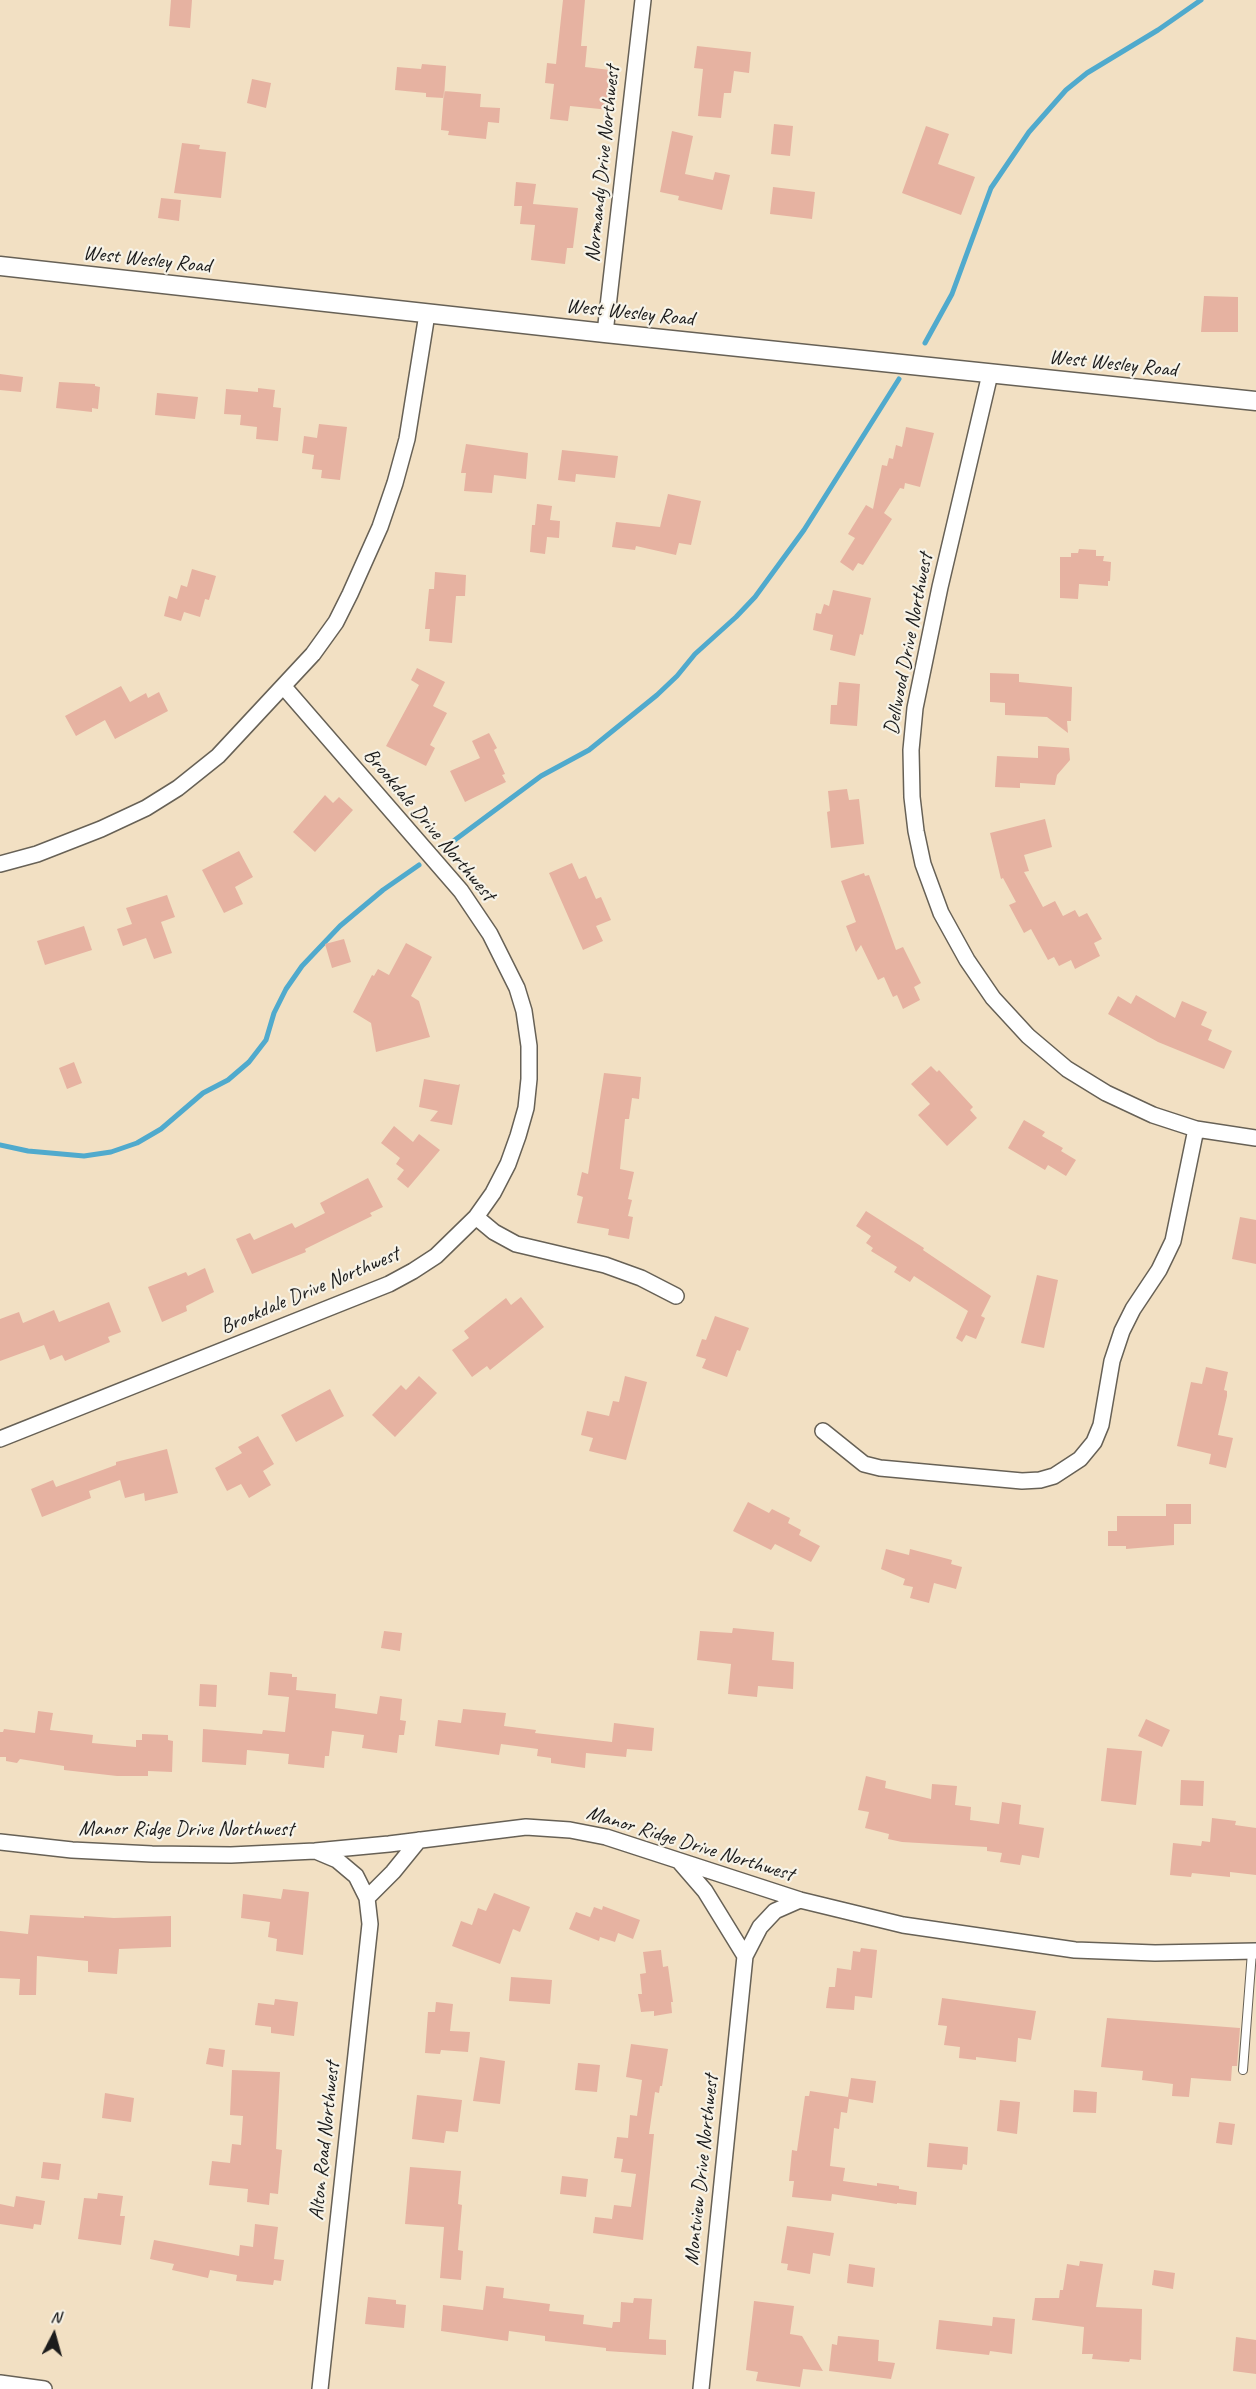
<!DOCTYPE html>
<style>
body{margin:0}
#map{position:relative;width:1256px;height:2389px;overflow:hidden;background:#f2e0c3;font-family:Caveat,sans-serif}
canvas{display:block}
.north{position:absolute;left:24px;top:2305px;width:60px;height:60px;-webkit-text-stroke:4px #f7f3e8;paint-order:stroke;rotate:6deg;font-size:16px;font-weight:700;line-height:24px;text-align:center;color:#1c1c1c}
.north::after{content:'';display:block;margin:auto;width:21px;height:27px;background:#1c1c1c;clip-path:polygon(50% 0,100% 100%,50% 72%,0 100%)}
</style>
<div id="map">
<canvas width="1256" height="2389"></canvas>
<div class="north">N</div>
</div>
<script>
const ctx = document.querySelector('canvas').getContext('2d');
ctx.lineJoin = 'round';
function shape(rows) {
  const path = new Path2D();
  for (const r of rows) {
    path.moveTo(r[0], r[1]);
    for (let i = 2; i < r.length; i += 2) path.lineTo(r[i], r[i + 1]);
  }
  return path;
}
function strokePath(path, color, width, dash) {
  ctx.strokeStyle = color;
  ctx.lineWidth = width;
  ctx.lineCap = dash ? 'butt' : 'round';
  ctx.setLineDash(dash || []);
  ctx.stroke(path);
}
function fillPath(path, color) {
  ctx.fillStyle = color;
  ctx.fill(path, 'evenodd');
}
function drawText(font, color, halo, rows, align = 'center') {
  ctx.font = font + ' Caveat,sans-serif';
  ctx.lineWidth = 4.5;
  ctx.setLineDash([]);
  ctx.textBaseline = 'middle';
  ctx.strokeStyle = halo;
  ctx.fillStyle = color;
  for (const [text, x, y, turn = 0] of rows) {
    ctx.save();
    ctx.translate(x, y);
    ctx.rotate((+turn || 0) * Math.PI / 180);
    ctx.textAlign = isNaN(turn) ? turn : align;
    if (halo) ctx.strokeText(text, 0, 0);
    ctx.fillText(text, 0, 0);
    ctx.restore();
  }
}
strokePath(shape([
 [925,343,952,294,991,188,1029,132,1066,90,1087,73,1158,30,1201,0],
 [444,848,541,776,589,750,657,695,677,676,695,654,736,617,755,597,804,530,899,379],
 [0,1145,28,1151,84,1156,111,1152,137,1143,161,1129,203,1093,228,1080,249,1062,266,1040,274,1013,286,989,302,966,340,926,383,890,419,865]
]), '#50aacd', 5);
fillPath(shape([
 [171,0,192,0,190,28,169,26],
 [563,0,585,0,581,46,587,46,585,67,610,70,614,75,610,110,570,106,568,121,550,119,554,84,545,83,547,63,556,64],
 [697,46,751,52,749,73,734,71,731,93,724,93,721,118,698,116,703,69,694,68],
 [422,64,446,66,444,98,426,97,426,93,395,90,397,67,421,69],
 [252,79,271,83,266,108,247,103],
 [444,91,481,94,480,107,500,108,499,123,488,122,486,139,448,135,449,131,441,130],
 [774,124,793,126,790,156,771,154],
 [926,126,949,134,938,164,975,177,961,215,902,193],
 [672,131,693,136,685,174,713,180,715,172,730,175,722,210,678,200,679,196,660,192],
 [182,143,200,145,199,149,226,152,221,198,174,193],
 [516,182,536,184,533,204,578,208,573,248,567,248,565,264,531,260,535,225,520,224,522,206,514,206],
 [773,187,815,192,812,219,770,214],
 [161,198,181,200,179,221,158,218],
 [1204,296,1238,297,1238,332,1201,332],
 [0,374,23,377,21,392,0,390],
 [59,382,95,384,95,386,100,387,98,409,92,408,92,412,56,408],
 [258,388,275,390,273,407,281,408,278,441,256,439,257,427,240,425,241,415,224,414,226,389,258,392],
 [157,393,198,397,195,419,155,415],
 [319,424,347,427,340,480,321,478,322,470,312,469,314,455,302,453,304,436,317,438],
 [906,427,934,433,920,487,905,483,904,489,900,488,884,513,892,519,863,565,858,563,853,571,840,562,855,538,848,534,866,505,873,509,882,465,887,466,889,458,893,459,896,445,902,447],
 [466,444,528,453,526,479,494,475,492,493,464,491,466,473,461,473],
 [562,450,618,456,615,478,576,474,575,482,558,480],
 [668,494,701,501,691,545,679,543,676,555,636,546,635,550,612,547,616,522,660,527],
 [537,504,552,506,550,520,560,521,559,538,547,537,545,554,530,552,532,525,535,525],
 [1079,549,1096,550,1096,556,1104,556,1103,561,1111,562,1110,581,1108,581,1108,586,1079,584,1078,599,1060,598,1060,557,1071,557,1071,553,1078,553],
 [192,569,216,576,209,600,205,599,200,617,184,612,181,621,164,616,169,596,177,599,181,585,187,587],
 [435,572,466,575,465,596,456,596,452,643,429,641,430,629,425,629,429,589,434,589],
 [833,590,871,598,863,635,860,634,855,656,830,650,833,635,813,630,816,613,821,614,824,604,829,606],
 [417,668,445,682,433,706,447,713,430,745,435,748,426,766,386,746,419,685,411,680],
 [990,673,1019,674,1019,682,1072,687,1071,721,1067,721,1068,733,1047,717,1005,715,1005,703,990,702],
 [839,682,860,684,857,726,830,724,831,705,837,705],
 [121,686,130,702,146,693,148,698,159,692,168,711,115,739,105,720,76,736,65,716],
 [489,733,497,748,494,750,505,774,502,775,506,782,465,802,450,771,480,758,472,741],
 [1038,746,1069,748,1070,760,1057,775,1055,785,1020,783,1020,788,995,787,997,756,1038,758],
 [847,789,849,800,859,799,864,844,831,848,827,812,830,811,828,791],
 [325,795,333,803,339,797,353,810,315,852,293,832],
 [1045,819,1052,847,1024,855,1029,871,1024,872,1043,907,1055,901,1063,916,1075,910,1079,917,1087,913,1102,939,1094,943,1100,956,1075,969,1071,960,1059,966,1054,957,1048,960,1031,929,1024,933,1009,905,1016,902,1003,878,1001,879,990,833],
 [239,851,253,877,235,887,243,904,224,913,202,870],
 [572,863,579,879,586,876,596,899,601,897,611,920,596,926,603,941,583,950,549,873],
 [864,873,865,876,869,875,896,950,903,947,921,983,914,987,920,1000,903,1009,897,995,893,997,884,977,878,980,861,945,856,952,846,926,856,922,841,881],
 [167,895,175,917,161,922,172,953,154,959,146,938,123,946,117,929,132,924,126,908],
 [84,926,92,950,45,965,37,941],
 [344,939,351,962,332,968,325,944],
 [406,943,432,957,411,996,419,1001,430,1037,376,1052,371,1023,353,1012,372,975,374,976,378,969,389,975],
 [1136,995,1175,1018,1182,1001,1207,1012,1201,1025,1212,1030,1208,1040,1232,1051,1224,1069,1158,1042,1108,1014,1118,996,1131,1004],
 [74,1062,82,1083,67,1089,59,1068],
 [931,1066,937,1072,939,1070,973,1107,970,1110,977,1118,947,1146,918,1115,930,1104,911,1084],
 [604,1073,641,1077,639,1099,632,1098,629,1119,625,1119,620,1169,634,1172,628,1199,632,1200,628,1216,633,1217,629,1239,608,1235,609,1229,577,1223,583,1197,577,1195,582,1172,588,1174],
 [424,1079,458,1085,460,1084,452,1125,430,1121,438,1111,419,1107],
 [1024,1120,1045,1132,1042,1136,1063,1148,1061,1151,1076,1160,1066,1176,1048,1165,1045,1170,1008,1148],
 [394,1126,413,1142,419,1134,440,1150,408,1188,397,1179,404,1170,396,1164,400,1158,381,1143],
 [368,1178,383,1207,370,1213,372,1216,305,1249,306,1252,252,1274,236,1239,250,1233,254,1240,292,1223,295,1228,325,1213,320,1203],
 [866,1211,924,1248,923,1250,991,1296,981,1316,985,1318,976,1339,966,1335,962,1342,956,1338,968,1311,914,1276,910,1282,894,1272,897,1267,871,1251,873,1248,866,1243,871,1236,856,1226],
 [1240,1217,1256,1220,1256,1264,1232,1259],
 [205,1268,214,1292,186,1306,187,1311,162,1322,148,1287,186,1272,188,1276],
 [1037,1275,1058,1280,1044,1348,1021,1343],
 [521,1297,544,1327,490,1370,487,1366,472,1377,452,1350,469,1338,464,1331,506,1298,511,1305],
 [109,1302,121,1332,108,1337,110,1342,65,1361,62,1355,50,1360,44,1345,0,1361,0,1319,19,1312,23,1323,54,1310,59,1322],
 [715,1316,749,1328,740,1351,737,1350,727,1377,702,1368,706,1359,696,1356,702,1339,706,1340],
 [1206,1367,1228,1372,1224,1390,1227,1391,1227,1396,1218,1435,1233,1438,1226,1468,1209,1464,1211,1454,1177,1446,1191,1382,1202,1384],
 [419,1376,437,1393,395,1437,372,1415,401,1385,406,1390],
 [625,1376,647,1382,626,1460,589,1451,593,1438,581,1435,587,1411,609,1416,613,1401,619,1402],
 [330,1389,344,1416,296,1442,281,1415],
 [258,1436,274,1464,263,1471,271,1485,249,1498,241,1484,227,1491,215,1468,242,1453,238,1447],
 [167,1449,178,1493,145,1501,144,1493,125,1498,120,1480,89,1491,91,1498,42,1517,31,1489,53,1480,56,1487,116,1465,116,1462],
 [748,1502,769,1513,772,1509,790,1518,788,1523,801,1530,799,1535,820,1546,811,1562,775,1544,771,1550,733,1531],
 [1166,1504,1191,1504,1191,1524,1174,1524,1174,1545,1126,1549,1126,1546,1108,1546,1108,1531,1117,1531,1117,1516,1166,1516],
 [886,1549,909,1555,910,1549,952,1560,951,1564,962,1567,956,1589,934,1583,929,1603,910,1598,913,1587,903,1585,905,1579,881,1569],
 [733,1628,774,1632,772,1660,794,1662,793,1689,758,1686,757,1697,728,1694,731,1664,697,1660,700,1631,732,1633],
 [384,1631,402,1633,400,1651,381,1648],
 [270,1672,292,1674,292,1677,297,1677,296,1690,336,1694,335,1708,377,1714,380,1696,402,1699,400,1720,406,1721,404,1735,399,1735,397,1753,362,1748,364,1735,332,1731,329,1756,325,1756,324,1768,288,1764,289,1754,247,1750,246,1765,202,1762,203,1729,262,1734,263,1730,285,1732,289,1697,268,1695],
 [200,1684,217,1685,216,1707,199,1706],
 [463,1709,506,1713,504,1726,536,1730,535,1733,612,1742,614,1723,654,1728,652,1751,627,1749,626,1757,586,1753,585,1768,551,1763,551,1758,537,1756,538,1749,501,1744,499,1755,435,1746,438,1720,461,1723],
 [38,1711,53,1713,50,1730,93,1735,92,1743,136,1747,136,1740,142,1740,142,1734,168,1735,168,1740,173,1741,172,1772,148,1771,148,1776,117,1776,64,1770,64,1766,20,1759,17,1763,6,1761,6,1757,0,1757,0,1732,3,1732,4,1729,35,1733],
 [1146,1719,1170,1730,1162,1747,1138,1736],
 [1107,1748,1142,1751,1136,1805,1101,1801],
 [866,1776,886,1781,885,1788,931,1799,932,1784,957,1786,955,1805,971,1807,970,1820,999,1824,1002,1802,1021,1805,1019,1824,1044,1828,1039,1858,1022,1855,1020,1865,1000,1862,1002,1853,987,1851,987,1847,902,1842,888,1839,889,1834,865,1828,869,1812,858,1810],
 [1181,1780,1204,1781,1203,1806,1180,1805],
 [1212,1818,1236,1821,1235,1825,1256,1828,1256,1875,1230,1872,1230,1877,1192,1873,1191,1877,1170,1875,1173,1843,1201,1846,1202,1841,1210,1842],
 [283,1889,309,1892,303,1955,276,1951,277,1939,268,1937,270,1922,241,1918,243,1894,281,1899],
 [494,1893,530,1907,520,1932,513,1929,500,1964,452,1946,461,1921,472,1925,478,1908,486,1911],
 [603,1906,640,1920,633,1939,618,1933,615,1942,600,1937,599,1941,569,1929,576,1912,590,1917,594,1907,602,1910],
 [30,1915,84,1918,84,1916,114,1918,171,1916,171,1947,119,1949,117,1974,88,1972,88,1961,37,1956,36,1995,19,1995,20,1979,0,1978,0,1931,28,1934],
 [861,1948,877,1950,872,1998,855,1996,854,2010,826,2008,829,1987,835,1987,837,1968,851,1970,853,1951,860,1952],
 [661,1950,663,1967,668,1966,673,2002,671,2002,672,2013,654,2016,654,2011,641,2012,638,1994,642,1994,640,1974,646,1973,643,1952],
 [511,1977,552,1980,550,2004,509,2001],
 [942,1998,1036,2011,1031,2040,1018,2038,1016,2062,976,2057,976,2060,959,2058,960,2047,944,2045,947,2026,938,2025],
 [275,1999,298,2002,294,2036,271,2033,271,2027,255,2025,258,2003,274,2005],
 [436,2002,453,2004,450,2031,470,2032,468,2052,441,2050,440,2054,425,2053,428,2012,435,2012],
 [1107,2018,1240,2028,1237,2066,1232,2066,1231,2081,1191,2078,1189,2097,1172,2096,1173,2084,1142,2080,1143,2071,1101,2067],
 [631,2044,668,2049,662,2086,660,2086,659,2093,655,2092,649,2134,654,2134,643,2240,593,2233,595,2217,612,2219,614,2205,631,2207,636,2174,621,2172,623,2159,614,2158,617,2137,628,2138,630,2115,637,2116,642,2080,626,2077],
 [209,2048,225,2050,223,2067,206,2064],
 [480,2057,505,2061,500,2104,473,2101],
 [578,2063,600,2065,597,2092,575,2090],
 [232,2070,280,2072,276,2149,282,2150,278,2194,270,2193,269,2205,247,2202,248,2189,209,2185,212,2161,230,2163,232,2144,241,2145,243,2116,230,2115],
 [851,2078,876,2081,873,2103,849,2099,847,2113,841,2112,839,2129,834,2128,830,2166,845,2168,843,2181,877,2186,877,2183,899,2186,899,2189,917,2192,916,2205,897,2203,897,2204,832,2194,831,2201,792,2197,794,2181,789,2181,792,2150,797,2151,805,2096,809,2096,810,2091,848,2097],
 [1074,2090,1097,2092,1096,2113,1073,2112],
 [105,2093,134,2098,131,2122,102,2118],
 [417,2095,462,2100,458,2132,446,2131,444,2143,412,2139],
 [1000,2100,1020,2102,1017,2134,997,2131],
 [1219,2122,1235,2124,1232,2145,1216,2143],
 [929,2143,968,2147,967,2165,963,2164,962,2170,927,2167],
 [43,2162,61,2164,59,2180,41,2178],
 [410,2167,461,2171,458,2204,462,2205,458,2250,463,2251,461,2280,440,2278,444,2227,405,2224],
 [562,2176,588,2179,586,2197,560,2194],
 [98,2193,123,2196,120,2216,125,2216,121,2245,78,2239,84,2198,97,2199],
 [16,2196,45,2201,41,2225,34,2224,33,2229,0,2224,0,2204,14,2207],
 [255,2224,278,2227,274,2259,284,2260,281,2281,274,2280,273,2285,236,2281,237,2275,210,2270,208,2278,172,2270,174,2264,150,2259,154,2240,239,2256,240,2245,253,2247],
 [787,2226,834,2233,830,2256,813,2253,810,2274,787,2270,788,2264,781,2263],
 [1080,2261,1103,2264,1096,2307,1142,2309,1141,2360,1130,2359,1129,2362,1092,2359,1093,2354,1082,2354,1084,2327,1032,2320,1035,2298,1059,2298,1060,2290,1063,2290,1067,2264,1079,2266],
 [849,2264,875,2268,873,2287,847,2283],
 [1154,2270,1175,2273,1173,2289,1152,2285],
 [486,2286,504,2288,503,2298,550,2304,549,2311,584,2315,583,2324,612,2328,613,2322,620,2322,621,2302,633,2303,634,2298,652,2299,649,2339,666,2340,666,2355,606,2351,606,2348,545,2341,545,2336,509,2331,508,2341,441,2331,443,2305,483,2310],
 [368,2297,396,2300,396,2304,406,2305,404,2328,365,2324],
 [754,2301,794,2306,790,2334,802,2336,823,2371,803,2369,800,2387,756,2381,758,2372,746,2370],
 [993,2317,1015,2319,1012,2354,990,2351,989,2355,936,2349,939,2320,992,2326],
 [838,2336,879,2340,878,2361,895,2363,891,2379,829,2371,832,2344,837,2345],
 [1236,2337,1256,2340,1256,2374,1233,2371]
]), '#e6b2a1');
const service = shape([
 [1243,2070,1252,1952]
]);
const minor = shape([
 [605,333,643,0],
 [990,374,940,587,915,708,911,750,912,797,916,831,923,864,941,913,967,960,993,998,1028,1036,1067,1069,1106,1093,1153,1115,1196,1129,1256,1138],
 [0,864,37,854,101,829,146,808,178,788,218,756,313,654,336,622,350,594,380,527,395,483,407,439,427,314],
 [476,1217,494,1232,516,1244,605,1265,641,1278,676,1296],
 [823,1431,864,1464,880,1468,1022,1481,1040,1480,1054,1476,1080,1459,1094,1442,1101,1425,1112,1361,1122,1331,1133,1309,1159,1270,1173,1241,1196,1129],
 [0,1439,389,1284,413,1271,436,1256,476,1217,493,1193,508,1164,518,1136,526,1108,529,1079,529,1046,524,1011,517,988,490,934,461,891,284,687],
 [0,1842,72,1850,152,1854,231,1855,315,1851,389,1844,526,1827,570,1830,606,1837,800,1900,903,1925,1075,1950,1155,1953,1256,1951],
 [318,1852,337,1860,356,1876,367,1898,370,1924,320,2389],
 [679,1861,705,1891,745,1956],
 [367,1898,393,1872,419,1840],
 [0,2383,44,2389],
 [701,2389,745,1956,760,1927,775,1911,800,1900]
]);
const tertiary = shape([
 [0,266,605,333,1256,401]
]);
strokePath(service, '#676156', 10);
strokePath(minor, '#676156', 18);
strokePath(tertiary, '#676156', 21);
strokePath(service, '#fff', 8);
strokePath(minor, '#fff', 15);
strokePath(tertiary, '#fff', 18);
drawText('21px', '#1c1c1c', '#f7f3e8', [
 ["Normandy Drive Northwest",603,164,-84],
 ["West Wesley Road",147,260,6],
 ["West Wesley Road",630,313,6],
 ["West Wesley Road",1113,364,6],
 ["Dellwood Drive Northwest",909,644,-79],
 ["Brookdale Drive Northwest",429,825,50],
 ["Brookdale Drive Northwest",310,1291,-23],
 ["Manor Ridge Drive Northwest",186,1829],
 ["Manor Ridge Drive Northwest",690,1844,17],
 ["Alton Road Northwest",325,2141,-84],
 ["Montview Drive Northwest",702,2170,-84]
]);
</script>
